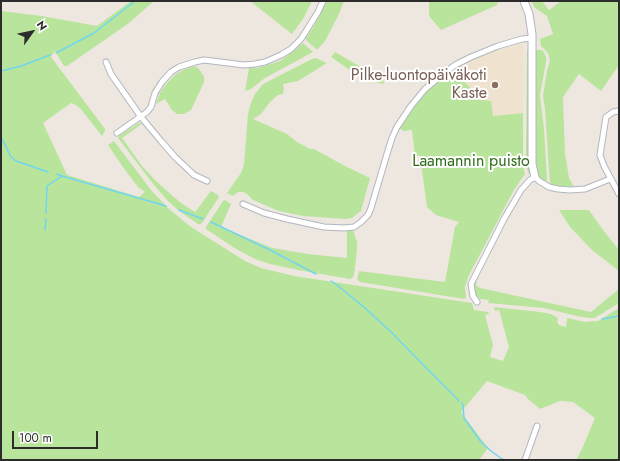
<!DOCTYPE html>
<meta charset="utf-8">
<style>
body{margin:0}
#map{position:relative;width:620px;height:461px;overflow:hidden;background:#eee7df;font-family:Jost,sans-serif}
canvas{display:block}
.frame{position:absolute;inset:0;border:2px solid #2c2c2c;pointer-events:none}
.north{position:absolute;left:12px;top:12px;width:40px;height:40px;-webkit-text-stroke:3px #fff;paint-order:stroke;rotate:57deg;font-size:11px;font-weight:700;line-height:16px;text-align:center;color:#2c2c2c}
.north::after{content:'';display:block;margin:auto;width:14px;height:18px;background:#2c2c2c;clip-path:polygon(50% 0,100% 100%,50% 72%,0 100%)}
.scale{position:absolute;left:12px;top:431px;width:86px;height:18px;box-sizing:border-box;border:2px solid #2c2c2c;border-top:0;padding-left:5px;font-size:12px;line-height:14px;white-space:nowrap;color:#2c2c2c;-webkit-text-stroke:3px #fff;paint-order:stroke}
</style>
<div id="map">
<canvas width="620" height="461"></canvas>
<div class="frame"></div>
<div class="north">N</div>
<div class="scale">100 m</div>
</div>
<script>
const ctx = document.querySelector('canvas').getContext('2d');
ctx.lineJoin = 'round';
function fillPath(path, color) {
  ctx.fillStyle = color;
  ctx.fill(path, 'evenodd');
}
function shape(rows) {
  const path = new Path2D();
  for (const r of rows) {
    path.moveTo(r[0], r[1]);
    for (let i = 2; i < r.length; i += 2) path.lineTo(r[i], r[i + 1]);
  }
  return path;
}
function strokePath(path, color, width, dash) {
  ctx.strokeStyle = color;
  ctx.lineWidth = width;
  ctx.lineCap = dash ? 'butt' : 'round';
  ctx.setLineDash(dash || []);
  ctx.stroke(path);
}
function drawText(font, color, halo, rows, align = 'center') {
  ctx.font = font + ' Jost,sans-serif';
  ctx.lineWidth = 4;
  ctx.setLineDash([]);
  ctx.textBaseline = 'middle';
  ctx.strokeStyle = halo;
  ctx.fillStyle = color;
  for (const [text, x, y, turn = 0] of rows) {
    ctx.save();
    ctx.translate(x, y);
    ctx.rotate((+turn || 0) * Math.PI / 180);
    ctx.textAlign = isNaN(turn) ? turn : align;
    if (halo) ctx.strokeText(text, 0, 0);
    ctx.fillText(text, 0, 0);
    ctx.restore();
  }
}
fillPath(shape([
 [523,43,524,56,523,113,493,116,483,101,452,70,468,61,489,52]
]), '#efe3cf');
fillPath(shape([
 [131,1,154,1,129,23,67,66,64,66,55,51,51,57,105,129,105,131,102,136,80,108,74,104,71,103,43,123,67,175,139,197,145,192,138,187,125,170,108,145,114,141,151,190,169,209,191,227,245,261,261,268,294,276,472,303,474,310,488,312,489,314,485,315,493,345,490,357,503,361,509,347,499,310,495,311,494,307,540,312,551,314,558,318,557,322,559,325,566,327,567,318,585,322,598,321,619,308,619,460,576,460,582,449,595,418,573,402,560,401,540,409,528,399,525,395,487,381,461,412,488,448,479,460,1,460,1,11,42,16,97,26],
 [250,1,312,1,303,19,292,34],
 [327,1,344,1,338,16,325,41,318,49,316,49,306,40,306,38,314,26],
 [429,1,498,1,497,5,441,30,429,16],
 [532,1,542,1,549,10,561,1,619,1,619,65,601,91,579,74,563,97,565,154,569,178,574,187,550,185,545,109,543,96,547,71,550,61,548,53,541,46,540,39,553,34,547,16,534,7],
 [303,43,313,52,265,78,251,89,245,91,249,68,258,68,280,61,295,50],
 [529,50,529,163,530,172,529,175,527,168,526,157,527,51],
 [535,50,542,50,544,53,546,57,546,62,540,95,544,129,547,180,546,183,541,180,537,176,535,171],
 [335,52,383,80,384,84,365,80,347,68,331,57],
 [316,58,327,63,298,81,283,84,284,89,283,94,278,95,270,102,261,114,253,119,287,134,297,142,310,149,314,149,345,166,370,178,361,211,352,218,345,219,303,216,279,211,253,200,247,194,243,192,238,192,233,196,227,193,241,173,244,164,248,114,251,103,255,94,263,84,312,59],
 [194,66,198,68,204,76,204,82,191,110,184,114,177,114,172,110,165,99,156,104,160,93,167,83,175,75,183,70],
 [452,70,483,100,491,101,493,116,523,113,523,166,525,174,514,190,468,277,465,287,466,298,464,299,360,282,357,279,359,271,445,282,455,227,459,222,436,215,427,207,420,156,415,156,412,130,403,131,400,128,413,108,426,92,444,76],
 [139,123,143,123,122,138,142,166,154,179,167,191,181,203,195,212,211,191,218,195,219,197,202,223,200,224,198,224,179,211,168,201,154,185,118,138,119,136],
 [225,200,231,204,221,227,272,248,308,254,347,258,347,229,353,230,357,242,357,250,354,275,352,278,350,279,298,270,270,264,255,259,236,249,206,229,206,227,223,201],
 [559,210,589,210,603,230,619,250,619,271,592,250,570,227],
 [478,276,476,285,480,288,591,312,619,289,619,303,598,316,594,318,589,318,577,316,544,308,488,303,489,300,480,299,475,294,474,291,474,284]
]), '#b8e59b');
strokePath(shape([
 [56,53,94,33,135,1],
 [1,71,21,66,50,55],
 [1,137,11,157,16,161,48,172],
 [57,174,62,176],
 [179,210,203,219],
 [46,213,47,186,62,176,166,206],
 [211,222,270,250,316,274],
 [45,230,46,219],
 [331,281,337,285,365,308,392,333,459,401],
 [602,319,619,316],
 [462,403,463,405,464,418,481,442,491,451,502,459,505,460]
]), '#72d5f0', 1.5);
const street = shape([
 [106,62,111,74,141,117,161,141,175,157,194,175,207,181],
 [619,111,613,112,606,117,600,155,604,166,619,194],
 [117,133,147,112,151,107,155,93,162,82,171,72,179,67,195,62,204,60,244,65,255,64,265,62,281,55,291,49,301,39,318,12,323,1],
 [243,204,264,213,287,219,324,227,344,228,354,227,361,222,368,215,371,208,387,154,392,138,397,127,411,106,425,89,438,78,455,65,471,57,498,46,522,39,532,38],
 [477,302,473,296,471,284,504,219,521,190,530,180,535,177,539,181,549,187,558,189,570,190,585,189,610,179],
 [525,460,537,426]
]);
const secondary = shape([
 [524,1,529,14,532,34,532,164,535,177]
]);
strokePath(street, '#b2b6c0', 7);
strokePath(secondary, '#b2b6c0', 9);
strokePath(street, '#fff', 5);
strokePath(secondary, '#fff', 7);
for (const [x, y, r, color] of [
 [495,85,4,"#8d6e63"]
]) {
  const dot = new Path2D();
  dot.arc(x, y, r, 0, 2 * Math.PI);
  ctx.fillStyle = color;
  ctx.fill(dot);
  strokePath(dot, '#fff', 1.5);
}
drawText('16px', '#785e54', '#fff', [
 ["Pilke-luontopäiväkoti",487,76],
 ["Kaste",487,94]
], 'right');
drawText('16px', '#2f6c1a', '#fff', [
 ["Laamannin puisto",471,162]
]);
</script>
